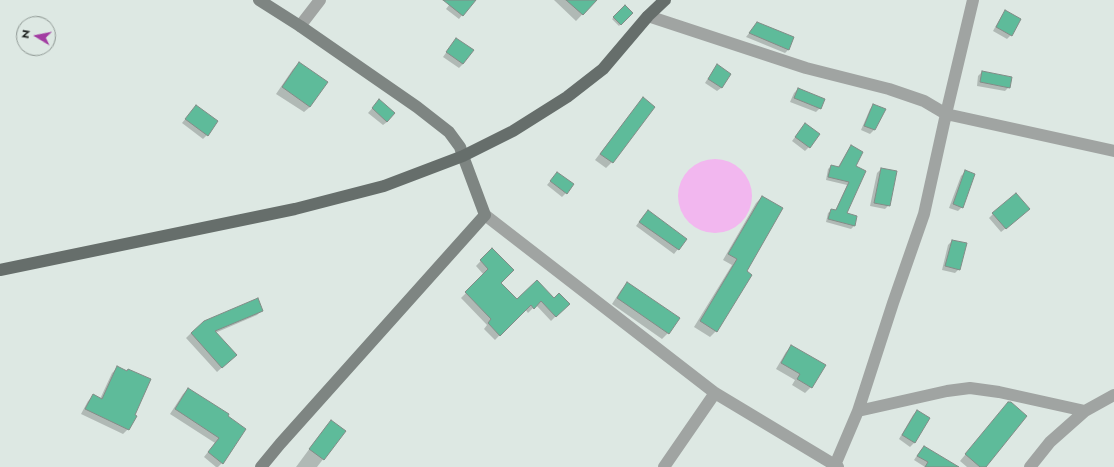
<!DOCTYPE html>
<style>
body{margin:0}
#map{position:relative;width:1114px;height:467px;overflow:hidden;background:#dde8e3;font-family:Jost,sans-serif}
canvas{display:block}
.north{position:absolute;left:16px;top:16px;width:40px;height:40px;box-sizing:border-box;background:#dde8e3;border:1px solid #8f9894;border-radius:50%;rotate:280deg;font-size:11px;font-weight:700;line-height:16px;text-align:center;color:#1b1f1d}
.north::after{content:'';display:block;margin:auto;width:14px;height:18px;background:#a23da2;clip-path:polygon(50% 0,100% 100%,50% 72%,0 100%)}
</style>
<div id="map">
<canvas width="1114" height="467"></canvas>
<div class="north">N</div>
</div>
<script>
const ctx = document.querySelector('canvas').getContext('2d');
ctx.lineJoin = 'round';
function fillPath(path, color) {
  ctx.fillStyle = color;
  ctx.fill(path, 'evenodd');
}
function shape(rows) {
  const path = new Path2D();
  for (const r of rows) {
    if (r.length === 3) {
      path.moveTo(r[0] + r[2], r[1]);
      path.arc(r[0], r[1], r[2], 0, 2 * Math.PI);
      continue;
    }
    path.moveTo(r[0], r[1]);
    for (let i = 2; i < r.length; i += 2) path.lineTo(r[i], r[i + 1]);
  }
  return path;
}
function strokePath(path, color, width, dash) {
  ctx.strokeStyle = color;
  ctx.lineWidth = width;
  ctx.lineCap = dash ? 'butt' : 'round';
  ctx.setLineDash(dash || []);
  ctx.stroke(path);
}
fillPath(shape([
 [715,196,37]
]), '#f2b7ef');
fillPath(shape([
 [453,0,474,0,459,19,446,9],
 [554,0,595,0,595,1,576,21],
 [625,6,632,13,619,26,612,19],
 [1006,11,1020,19,1011,35,1007,39,993,31,1002,15],
 [754,27,793,38,788,50,785,53,746,37],
 [453,43,463,64,459,68,443,57],
 [299,63,310,107,304,112,276,94,293,69],
 [718,65,730,74,721,88,717,91,705,83,714,69],
 [982,72,1009,87,1005,91,977,86,978,76],
 [798,89,820,108,816,112,790,102,794,93],
 [376,104,387,122,383,125,368,113],
 [638,104,654,107,612,162,606,168,595,160],
 [874,105,874,130,870,134,861,130,870,109],
 [196,106,207,135,203,139,182,123],
 [805,124,809,147,805,151,792,141],
 [851,147,855,166,846,214,856,217,854,226,851,229,826,222,828,213,832,210,835,211,847,185,826,180,828,169,831,166,838,167,848,150],
 [881,169,889,205,885,209,870,206,877,173],
 [965,172,962,207,958,211,949,208,961,176],
 [557,173,566,193,562,197,547,185],
 [762,197,745,272,716,331,710,337,694,327,732,265,723,260,756,203],
 [1025,213,1001,232,989,218,993,214],
 [644,215,686,239,674,254,636,226],
 [952,241,959,269,955,273,942,270,948,245],
 [492,249,500,283,517,301,554,299,568,304,551,321,536,305,528,313,525,309,495,340,484,329,487,325,461,298,484,275,476,266],
 [627,284,668,333,662,339,612,304,621,290],
 [262,310,257,315,215,333,230,360,217,372,186,338,191,333],
 [792,346,811,387,805,393,792,385,795,380,776,369,786,352],
 [117,368,126,372,128,370,128,429,123,434,81,414,88,401,93,396,100,399,112,373],
 [188,389,245,429,222,463,218,467,216,467,204,457,215,443,170,414,183,394],
 [1008,403,984,467,967,467,960,461],
 [917,411,929,418,914,443,910,447,899,439,913,415],
 [327,425,345,431,317,467,296,467],
 [924,447,952,467,925,467,914,460,920,451]
]), '#0003');
const building = shape([
 [443,0,476,0,463,16,443,0],
 [566,0,597,0,583,15,566,0],
 [625,5,633,13,621,25,613,17,625,5],
 [1005,10,1021,19,1012,36,996,27,1005,10],
 [757,22,794,37,789,50,749,33,757,22],
 [456,38,474,50,463,64,446,52,456,38],
 [299,62,328,82,310,107,282,87,299,62],
 [717,64,731,74,722,88,708,79,717,64],
 [982,71,1012,77,1010,88,980,82,982,71],
 [798,88,825,99,821,109,794,98,798,88],
 [643,97,655,107,613,163,600,154,643,97],
 [379,99,395,113,387,122,372,108,379,99],
 [873,104,886,109,875,130,864,126,873,104],
 [196,105,218,121,208,136,185,119,196,105],
 [805,123,820,134,810,148,795,137,805,123],
 [851,145,863,152,856,166,866,171,847,213,857,216,855,226,828,219,831,209,836,210,849,182,828,177,831,165,839,167,851,145],
 [881,168,897,171,890,206,874,203,881,168],
 [965,170,975,174,963,208,953,204,965,170],
 [557,172,574,184,567,194,550,181,557,172],
 [1016,193,1030,209,1006,229,992,213,1016,193],
 [762,196,783,208,747,271,752,275,717,332,700,321,737,259,728,254,762,196],
 [648,210,687,239,679,250,639,222,648,210],
 [952,240,967,243,960,270,945,266,952,240],
 [492,248,514,270,501,283,517,299,537,280,554,298,559,293,570,304,556,317,541,301,534,309,531,305,500,336,488,323,491,319,465,292,488,269,480,260,492,248],
 [627,282,680,318,669,334,617,298,627,282],
 [258,298,263,311,215,331,237,355,222,368,191,333,204,321,258,298],
 [791,345,826,365,812,388,797,379,800,374,781,363,791,345],
 [117,366,127,371,128,369,151,379,135,415,137,416,129,430,85,409,93,394,102,399,117,366],
 [188,388,229,414,228,416,246,429,223,464,208,452,219,438,175,409,188,388],
 [1008,402,1011,402,1027,416,986,467,980,467,965,454,1008,402],
 [917,410,930,418,915,443,902,435,917,410],
 [331,420,346,431,324,460,309,449,331,420],
 [924,446,959,467,925,467,928,462,917,456,924,446]
]);
fillPath(building, '#5ebb9a');
strokePath(building, '#828c87', 1);
strokePath(shape([
 [648,16,806,68,889,89,924,101,946,114,1114,151],
 [300,26,320,0],
 [485,215,715,393,838,467],
 [858,411,947,391,970,388,999,392,1085,411],
 [835,465,858,411,893,303,924,214,946,114,973,0],
 [664,467,715,393],
 [1030,467,1050,442,1085,411,1114,395]
]), '#a0a4a2', 12);
strokePath(shape([
 [259,0,300,26,417,107,449,132,460,147,463,156,485,215,280,444,261,467]
]), '#7e8582', 12);
strokePath(shape([
 [0,270,295,209,384,186,463,156,513,131,567,97,603,69,648,16,665,0]
]), '#666e6b', 12);
</script>
